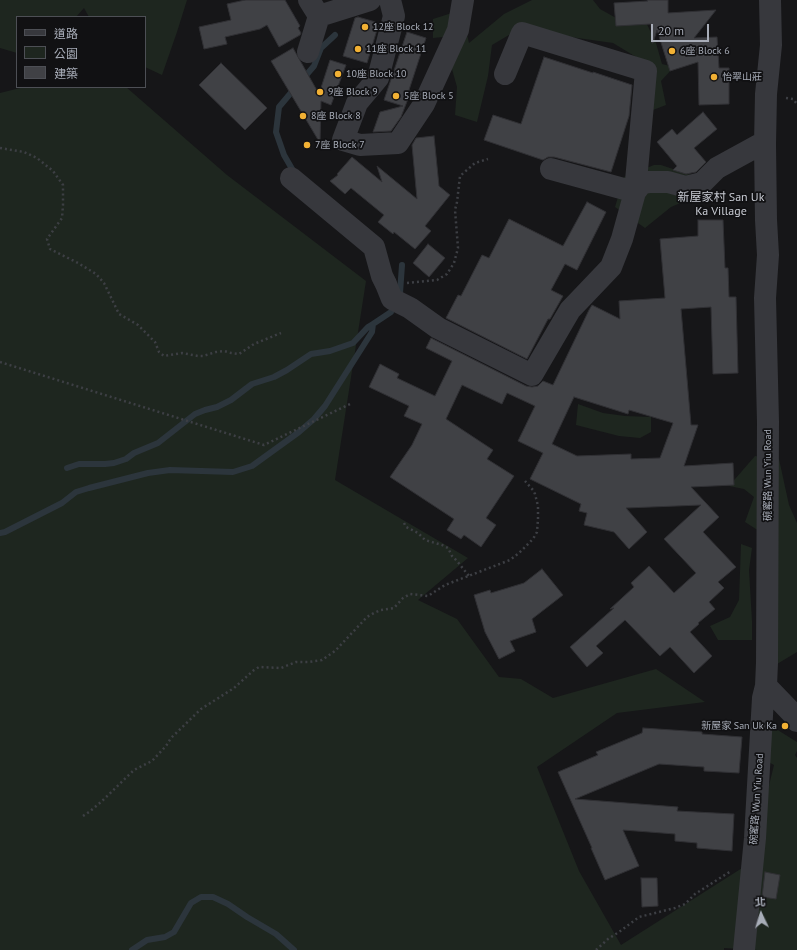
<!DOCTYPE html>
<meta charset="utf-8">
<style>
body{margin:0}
#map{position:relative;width:797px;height:950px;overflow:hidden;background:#161618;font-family:"PT Sans","Noto Sans TC",sans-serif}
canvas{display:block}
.legend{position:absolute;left:16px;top:16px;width:130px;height:72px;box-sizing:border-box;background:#111113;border:1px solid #4d4f55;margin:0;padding:5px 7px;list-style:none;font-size:12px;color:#a8adb8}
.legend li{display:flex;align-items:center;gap:8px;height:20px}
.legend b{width:20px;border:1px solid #4d4f55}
.north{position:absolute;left:741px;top:894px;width:40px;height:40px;-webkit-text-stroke:3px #111113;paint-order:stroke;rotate:356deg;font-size:11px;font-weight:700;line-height:16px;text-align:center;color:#a8adb8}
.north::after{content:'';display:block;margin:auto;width:14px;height:18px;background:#a8adb8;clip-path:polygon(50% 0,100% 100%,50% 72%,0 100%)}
.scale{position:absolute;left:651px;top:24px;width:58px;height:18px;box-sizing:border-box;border:2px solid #a8adb8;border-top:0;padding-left:5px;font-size:12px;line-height:14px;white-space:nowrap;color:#a8adb8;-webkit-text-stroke:3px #111113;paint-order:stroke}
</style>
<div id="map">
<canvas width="797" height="950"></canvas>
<ul class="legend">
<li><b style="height:5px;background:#37383d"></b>道路</li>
<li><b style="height:11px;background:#1e261f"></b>公園</li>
<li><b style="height:11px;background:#404145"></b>建築</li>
</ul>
<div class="north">北</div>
<div class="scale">20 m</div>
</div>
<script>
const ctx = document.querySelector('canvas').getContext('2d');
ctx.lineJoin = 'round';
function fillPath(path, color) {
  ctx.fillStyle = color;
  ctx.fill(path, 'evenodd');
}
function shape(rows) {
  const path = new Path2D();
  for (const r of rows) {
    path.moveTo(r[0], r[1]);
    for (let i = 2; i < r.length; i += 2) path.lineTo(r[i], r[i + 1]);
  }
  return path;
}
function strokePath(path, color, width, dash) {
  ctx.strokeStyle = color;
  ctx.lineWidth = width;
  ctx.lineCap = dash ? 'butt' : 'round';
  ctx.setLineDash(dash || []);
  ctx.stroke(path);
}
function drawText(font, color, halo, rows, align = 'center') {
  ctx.font = font + ' "PT Sans","Noto Sans TC",sans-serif';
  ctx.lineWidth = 3.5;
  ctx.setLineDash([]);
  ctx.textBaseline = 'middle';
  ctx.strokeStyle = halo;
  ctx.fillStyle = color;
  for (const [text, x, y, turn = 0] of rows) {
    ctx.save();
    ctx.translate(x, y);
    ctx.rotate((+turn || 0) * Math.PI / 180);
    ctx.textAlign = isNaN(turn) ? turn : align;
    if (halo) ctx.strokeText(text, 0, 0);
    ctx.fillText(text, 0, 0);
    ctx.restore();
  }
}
fillPath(shape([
 [0,0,187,0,177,32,162,75,145,67,145,17,89,17,84,8,76,17,17,17,17,53,0,48],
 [532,0,593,0,600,9,625,23,641,12,656,43,662,64,674,67,661,81,666,105,653,110,651,66,613,43,542,33,526,25,492,45,488,76,477,122,455,115,457,87,443,37,433,38,433,19,455,12,465,26,469,43,504,14],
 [24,87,126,87,227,175,366,281,335,480,468,558,418,600,457,619,499,677,521,679,553,698,656,669,705,702,617,713,537,767,579,871,621,945,750,863,774,765,751,753,752,714,797,742,797,751,795,755,797,758,797,950,757,950,724,948,724,950,0,950,0,93],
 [654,165,661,165,697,177,697,196,671,207,645,228,615,207,624,177],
 [578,404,603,413,625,416,651,417,651,432,640,438,619,436,576,425],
 [755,456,779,459,789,505,797,523,797,652,777,664,759,531,745,522,754,497,744,489,729,486],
 [741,544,752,548,749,570,752,621,752,640,718,640,710,626,730,617,739,600]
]), '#1e261f');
strokePath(shape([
 [302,80,314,66,321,48,335,35],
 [295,88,279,107,276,132,284,155,295,174],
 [67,468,79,464,105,464,114,463,126,459,134,453,158,443,195,414,205,410,217,407,231,400,252,384,274,377,287,370,311,354,330,351,353,343,368,327,373,324],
 [0,533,5,532,62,503,76,492,89,488,148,473,170,470,233,472,252,466,299,432,314,419,325,406,372,332,373,324,391,312,400,293,402,265],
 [132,950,147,940,165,937,174,932,191,903,201,897,213,897,228,904,247,917,276,934,294,950]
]), '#2c353c', 6);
const building = shape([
 [245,0,285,0,300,26,298,28,301,33,300,35,279,47,267,25,260,29,225,37,227,44,204,49,199,27,231,20,227,4,245,0],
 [647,0,668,0,668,13,716,10,694,38,717,37,719,68,729,68,729,104,699,105,698,62,670,71,657,30,653,43,652,43,651,24,616,26,614,3,648,1,647,0],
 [358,17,379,23,367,63,343,56,355,18,358,17],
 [407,32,426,38,409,90,411,91,401,117,391,131,373,132,380,112,403,106,384,100,407,32],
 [293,48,319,94,330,60,346,65,331,105,321,101,320,143,271,61,293,48],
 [544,57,593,73,593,72,632,85,629,116,611,172,554,157,548,157,543,160,484,140,493,115,521,124,544,57],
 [221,63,267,108,245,130,199,85,221,63],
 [703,112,717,129,694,148,706,162,696,172,686,174,673,170,677,166,657,142,672,129,677,135,703,112],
 [434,136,439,186,450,195,425,226,431,231,415,249,394,232,393,234,378,222,384,215,351,188,345,194,330,181,338,175,337,174,352,157,382,182,377,166,417,199,412,145,416,138,434,136],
 [587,202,606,212,577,270,565,264,551,290,563,296,550,319,548,319,527,359,446,318,458,295,461,296,482,255,489,258,509,219,563,246,587,202],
 [698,220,723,220,725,268,728,268,729,297,736,297,738,373,713,374,711,307,681,309,691,425,698,425,684,466,733,463,734,485,691,487,719,517,703,532,736,567,718,582,724,588,709,602,715,609,698,623,699,624,690,632,712,656,694,673,670,647,660,656,625,620,596,646,603,653,587,667,570,647,614,608,610,609,634,587,631,583,649,566,674,593,696,573,664,539,701,505,626,508,647,532,629,549,614,532,584,525,587,513,579,511,581,504,530,479,543,453,518,441,535,406,507,393,502,404,462,385,446,419,493,450,487,459,514,476,486,518,496,525,481,547,464,535,461,539,447,530,454,519,390,477,412,445,422,424,404,416,409,406,369,387,380,364,399,374,397,378,435,396,452,361,426,348,431,338,526,386,532,387,538,386,543,381,553,385,589,310,592,305,620,319,619,301,665,298,660,239,698,236,698,220],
 [574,397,628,414,629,410,673,423,660,458,631,459,631,454,577,456,552,444,574,397],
 [428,244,445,258,429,277,413,263,428,244],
 [542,569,563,595,532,619,536,632,510,641,515,651,499,659,485,632,474,595,490,590,491,593,524,583,542,569],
 [643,728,702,732,702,734,742,737,739,773,704,771,704,767,659,764,575,799,678,807,677,811,734,814,732,851,697,848,697,843,675,841,675,834,623,830,639,866,605,880,591,848,592,848,558,772,598,755,596,752,642,733,643,728],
 [765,872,780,875,776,899,762,897,765,872],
 [641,878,657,878,658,906,642,907,641,878]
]);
fillPath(building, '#404145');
strokePath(building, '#303034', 1);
strokePath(shape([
 [786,98,793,99,797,104],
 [0,148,24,152,37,158,53,171,63,185,63,205,62,218,47,239,50,249,78,263,96,274,104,283,119,314,138,325,155,342,159,352,164,356,182,353,198,356,203,356,216,352,224,351,231,353,239,354,254,344,281,333],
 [407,283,437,280,447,274,454,263,458,248,455,210,457,202,460,176,475,163,488,159],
 [0,362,264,445,350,404],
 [404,523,406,527,418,533,425,540,442,545,448,548,452,556,457,561,469,576],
 [83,816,89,812,101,802,134,770,152,761,166,746,171,738,201,709,234,688,254,670,259,667,281,668,296,662,309,662,322,660,335,651,367,617,374,613,381,610,394,608,403,598,410,594,428,596,445,585,510,560,519,553,533,539,537,532,538,519,538,506,535,494,533,490,525,481],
 [596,950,608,939,619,932,639,917,675,908,685,904,695,894,731,871]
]), '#3d3f44', 2.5, [2, 3]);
strokePath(shape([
 [309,0,319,16],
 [390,0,394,16,378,78,357,103,343,140,360,145,398,143,424,104,458,30,463,0],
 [308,52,319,16,370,0],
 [551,169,635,192],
 [291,178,374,247,382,276,386,284,392,299,410,308,438,328,532,375,570,310,611,267,622,239,635,192,646,71,522,33,505,74],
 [635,192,642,183,649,182,668,182,686,187,702,183,717,168,759,145,765,144],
 [766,686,793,714,797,721],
 [744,950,755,838,763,698,766,686,767,663,768,422,765,298,768,255,766,220,765,144,766,94,771,45,770,0]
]), '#37383d', 22);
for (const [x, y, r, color] of [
 [365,27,4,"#f2b134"],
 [358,49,4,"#f2b134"],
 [672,51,4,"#f2b134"],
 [338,74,4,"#f2b134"],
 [714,77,4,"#f2b134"],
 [320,92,4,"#f2b134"],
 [396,96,4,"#f2b134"],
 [303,116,4,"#f2b134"],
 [307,145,4,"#f2b134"],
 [785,726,4,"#f2b134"]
]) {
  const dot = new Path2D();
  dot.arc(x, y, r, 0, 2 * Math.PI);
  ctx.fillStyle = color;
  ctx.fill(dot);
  strokePath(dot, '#111113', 1.5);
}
drawText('10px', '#a8adb8', '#111113', [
 ["12座 Block 12",373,27],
 ["11座 Block 11",366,49],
 ["6座 Block 6",680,51],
 ["10座 Block 10",346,74],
 ["怡翠山莊",722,77],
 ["9座 Block 9",328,92],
 ["5座 Block 5",404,96],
 ["8座 Block 8",311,116],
 ["7座 Block 7",315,145],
 ["新屋家 San Uk Ka",777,726,"right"]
], 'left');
drawText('10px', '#a8adb8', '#111113', [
 ["碗窰路 Wun Yiu Road",768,475,-90],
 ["碗窰路 Wun Yiu Road",757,799,-86]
]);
drawText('12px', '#c9ccd4', '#111113', [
 ["新屋家村 San Uk",721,198],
 ["Ka Village",721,212]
]);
</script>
